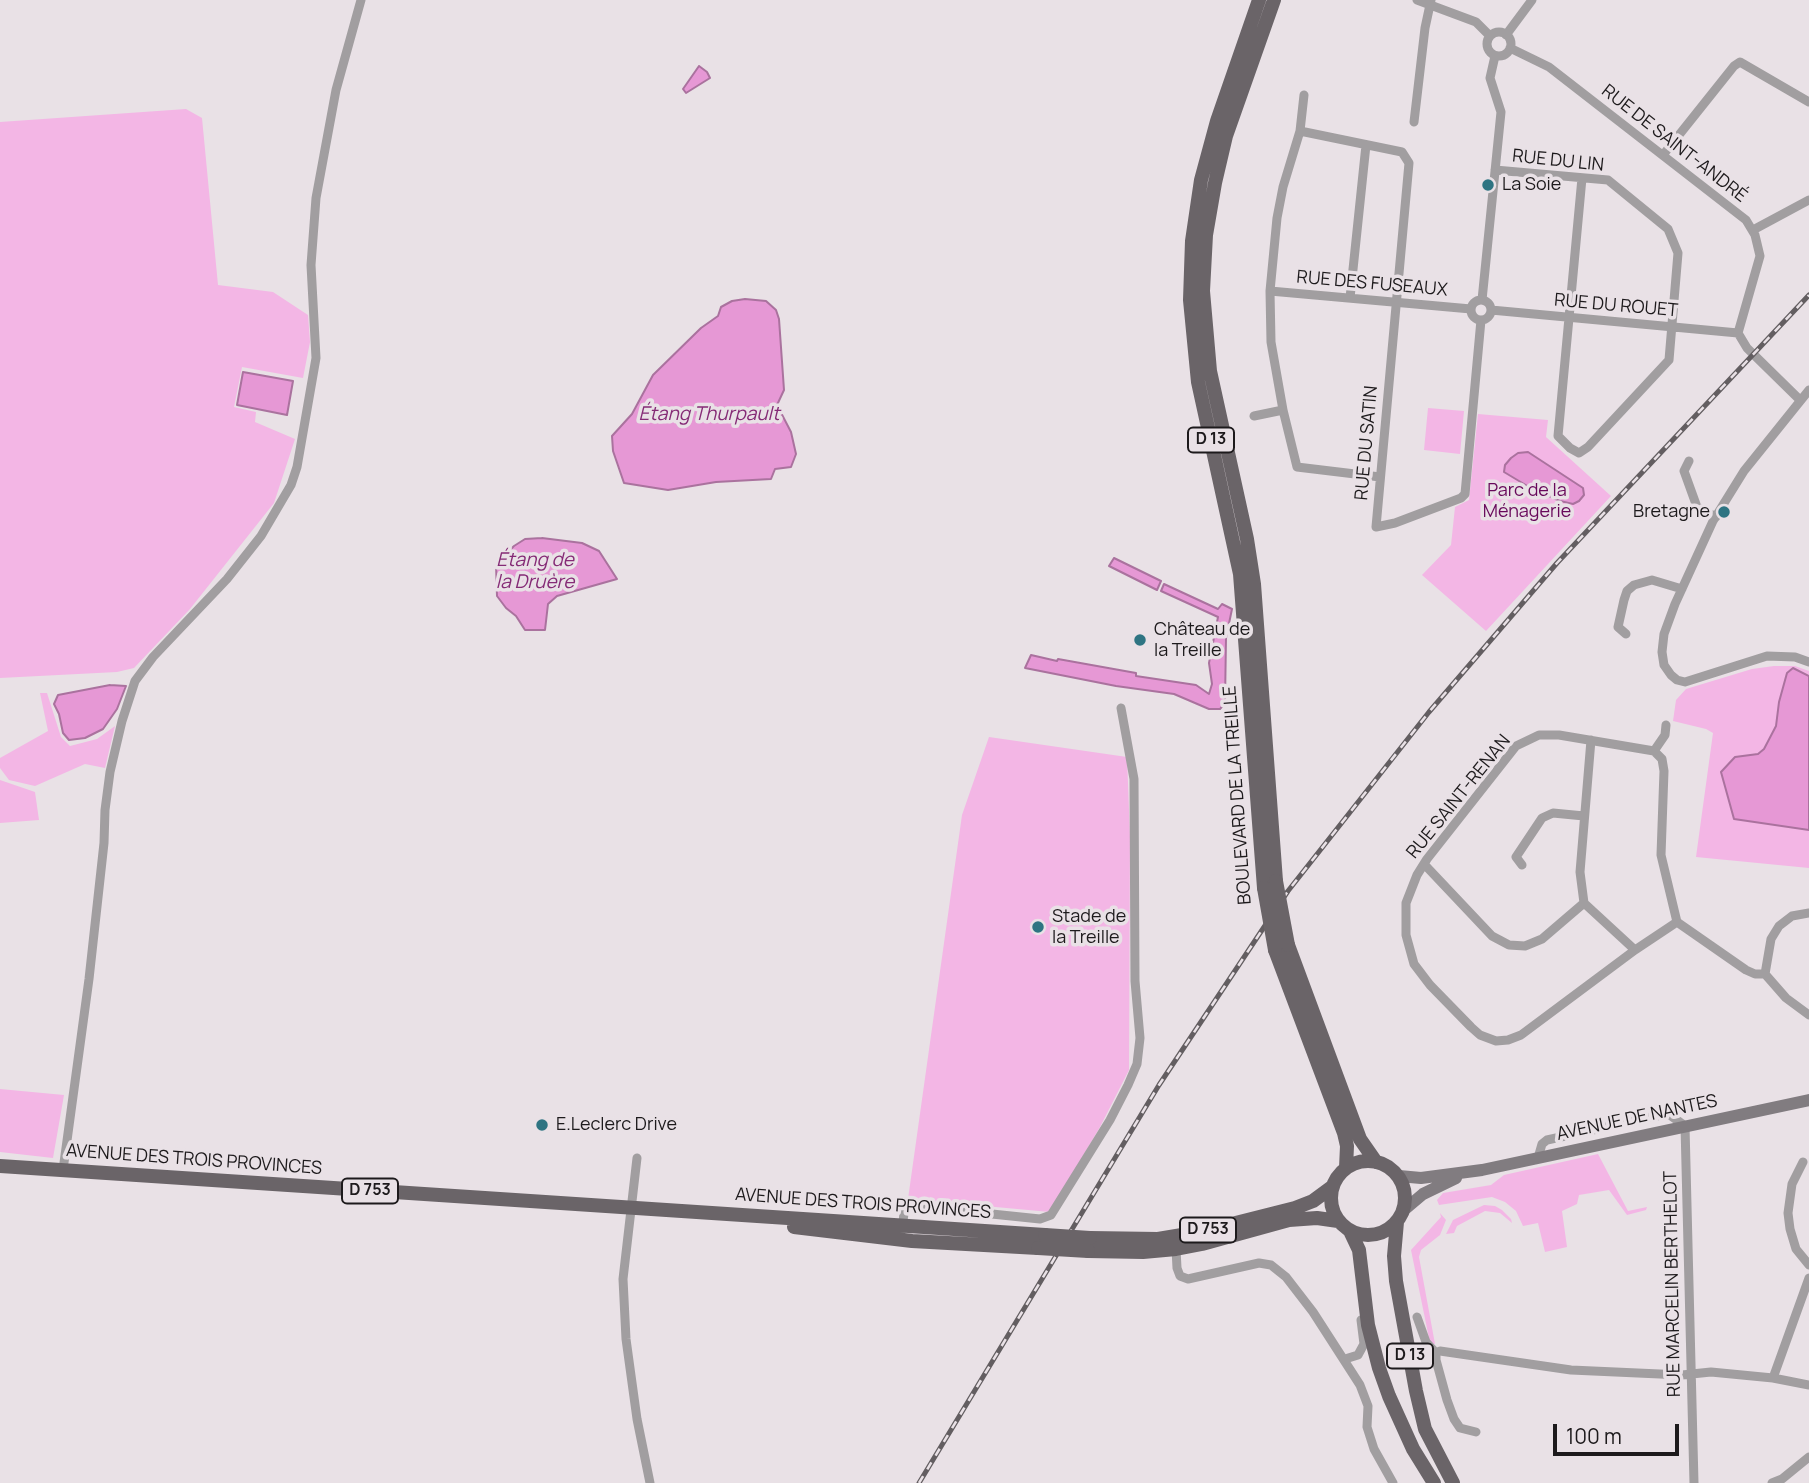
<!DOCTYPE html>
<meta charset="utf-8">
<style>
body{margin:0}
#map{position:relative;width:1809px;height:1483px;overflow:hidden;background:#e9e1e6;font-family:Manrope,sans-serif}
canvas{display:block}
.scale{position:absolute;left:1553px;top:1424px;width:126px;height:32px;box-sizing:border-box;border:4px solid #1d1a1c;border-top:0;padding-left:9px;font-size:21px;line-height:24px;white-space:nowrap;color:#1d1a1c;-webkit-text-stroke:5px #e9e1e6;paint-order:stroke}
</style>
<div id="map">
<canvas width="1809" height="1483"></canvas>
<div class="scale">100 m</div>
</div>
<script>
const ctx = document.querySelector('canvas').getContext('2d');
ctx.lineJoin = 'round';
function fillPath(path, color) {
  ctx.fillStyle = color;
  ctx.fill(path, 'evenodd');
}
function shape(rows) {
  const path = new Path2D();
  for (const r of rows) {
    if (r.length === 3) {
      path.moveTo(r[0] + r[2], r[1]);
      path.arc(r[0], r[1], r[2], 0, 2 * Math.PI);
      continue;
    }
    path.moveTo(r[0], r[1]);
    for (let i = 2; i < r.length; i += 2) path.lineTo(r[i], r[i + 1]);
  }
  return path;
}
function strokePath(path, color, width, dash) {
  ctx.strokeStyle = color;
  ctx.lineWidth = width;
  ctx.lineCap = dash ? 'butt' : 'round';
  ctx.setLineDash(dash || []);
  ctx.stroke(path);
}
function drawText(font, color, halo, rows, align = 'center') {
  ctx.font = font + ' Manrope,sans-serif';
  ctx.lineWidth = 7;
  ctx.setLineDash([]);
  ctx.textBaseline = 'middle';
  ctx.strokeStyle = halo;
  ctx.fillStyle = color;
  for (const [text, x, y, turn = 0] of rows) {
    ctx.save();
    ctx.translate(x, y);
    ctx.rotate((+turn || 0) * Math.PI / 180);
    ctx.textAlign = isNaN(turn) ? turn : align;
    if (halo) ctx.strokeText(text, 0, 0);
    ctx.fillText(text, 0, 0);
    ctx.restore();
  }
}
fillPath(shape([
 [186,109,202,118,218,285,273,292,308,315,310,342,303,378,242,367,234,407,256,412,255,422,295,439,274,503,190,609,134,668,117,672,0,678,0,122],
 [1428,408,1464,411,1460,454,1424,450],
 [1478,414,1548,420,1546,437,1611,496,1486,631,1422,575,1451,545,1455,507,1469,500],
 [1774,666,1795,666,1809,671,1809,868,1696,857,1713,733,1706,729,1673,721,1676,700,1686,689,1752,669],
 [40,693,47,693,61,737,70,746,97,739,115,726,105,768,85,764,35,786,9,780,0,768,0,758,48,731],
 [989,737,1127,757,1130,836,1129,1070,1100,1127,1050,1212,908,1199,962,815],
 [0,780,35,792,39,820,0,823],
 [0,1089,64,1095,53,1158,0,1152],
 [1598,1154,1628,1211,1647,1207,1646,1210,1627,1215,1609,1190,1579,1195,1577,1204,1562,1211,1567,1247,1545,1252,1538,1223,1523,1226,1516,1211,1505,1202,1492,1197,1439,1205,1437,1200,1443,1193,1491,1185,1504,1175],
 [1484,1205,1495,1206,1502,1210,1511,1219,1512,1223,1500,1213,1485,1211,1457,1226,1454,1233,1446,1234,1453,1220],
 [1440,1213,1446,1220,1440,1235,1421,1250,1419,1257,1435,1344,1430,1343,1411,1250,1441,1217]
]), '#f3b6e5');
const water = shape([
 [699,66,707,72,710,78,686,93,683,89,699,66],
 [745,299,766,301,776,310,779,319,784,390,777,405,791,432,796,454,791,467,775,469,771,479,716,482,668,490,624,483,613,451,612,436,632,414,653,375,701,328,718,316,721,307,732,301,745,299],
 [243,372,293,381,287,415,237,405,243,372],
 [1528,452,1583,488,1584,495,1579,501,1573,504,1560,501,1529,487,1504,472,1505,465,1511,458,1518,453,1528,452],
 [542,538,582,543,599,551,617,579,557,596,548,604,545,630,525,630,516,616,506,608,497,596,496,564,514,546,525,539,542,538],
 [1114,558,1161,581,1157,590,1109,566,1114,558],
 [1164,584,1218,609,1222,604,1232,609,1226,638,1225,703,1220,709,1209,709,1174,694,1116,686,1025,668,1031,655,1057,661,1058,659,1136,673,1136,676,1196,685,1209,694,1212,684,1209,663,1218,617,1161,591,1164,584],
 [1793,668,1809,676,1809,830,1734,819,1721,772,1735,757,1758,754,1764,749,1776,726,1779,702,1787,673,1793,668],
 [110,685,126,686,117,709,103,729,85,738,69,740,63,733,59,714,54,704,58,695,110,685]
]);
fillPath(water, '#e698d5');
strokePath(water, '#aa729e', 2);
strokePath(shape([
 [1417,0,1476,22,1490,36],
 [1499,44,12],
 [1506,35,1532,0],
 [1510,48,1549,67,1746,220,1755,235,1760,256,1738,333,1747,348,1800,400],
 [1304,95,1300,131,1283,187,1277,218,1270,291,1271,342,1283,410,1297,467,1380,477],
 [1414,122,1425,28,1431,0],
 [1300,131,1402,152,1409,163,1376,527,1395,523,1461,498,1465,494,1481,320],
 [1663,155,1734,66,1740,62,1809,102],
 [1495,170,1608,180,1668,229,1678,253,1669,360,1588,447,1579,453,1570,448,1558,436,1582,178],
 [1753,230,1809,200],
 [1270,291,1471,309],
 [1350,298,1366,145],
 [1481,310,10],
 [1482,300,1501,112,1490,78,1495,56],
 [1491,310,1738,333],
 [1809,390,1744,471,1713,521,1675,604,1664,634,1662,652,1664,665,1671,675,1677,680,1685,682,1767,656,1795,657,1809,662],
 [1254,416,1283,410],
 [1689,461,1684,471,1697,507,1716,517],
 [1626,634,1618,627,1624,600,1627,591,1634,585,1652,580,1682,589],
 [1666,725,1665,735,1654,751,1662,759,1664,771,1661,855,1677,922,1746,970,1755,974,1765,974],
 [1591,740,1580,872,1584,903,1635,950],
 [1654,751,1559,735,1539,735,1516,746,1427,859,1417,875,1406,903,1406,935,1414,964,1430,985,1471,1027,1480,1035,1496,1041,1508,1040,1521,1035,1635,950,1677,922],
 [1424,864,1492,936,1509,945,1525,946,1542,939,1584,903],
 [1522,865,1516,857,1542,818,1553,813,1584,816],
 [1809,913,1792,916,1779,926,1771,939,1765,974,1786,998,1809,1015],
 [637,1158,623,1279,626,1339,637,1419,650,1483],
 [1538,1158,1542,1144,1547,1140,1661,1115,1670,1115,1685,1126,1694,1483],
 [1803,1162,1792,1184,1788,1213,1790,1229,1796,1249,1809,1265],
 [63,1170,89,979,104,843,105,810,110,772,122,721,135,681,153,657,227,579,261,536,291,485,297,467,316,358,311,265,316,198,336,90,361,0],
 [902,1230,905,1205,1040,1219,1051,1215,1110,1120,1128,1085,1137,1064,1140,1038,1135,981,1134,779,1121,708],
 [1176,1249,1177,1268,1180,1276,1188,1279,1259,1263,1271,1265,1286,1277,1313,1312,1360,1385,1368,1406,1367,1427,1374,1449,1393,1483],
 [1417,1317,1426,1342,1436,1353],
 [1345,1359,1358,1355,1364,1344,1361,1320],
 [1773,1378,1809,1278],
 [1476,1432,1460,1428,1454,1419,1447,1400,1436,1360,1436,1353,1440,1351,1571,1370,1682,1375,1711,1372,1773,1378,1809,1385],
 [1772,1483,1782,1479,1809,1457]
]), '#a19ea0', 9);
strokePath(shape([
 [1399,1176,1421,1178,1482,1170,1809,1100],
 [1404,1210,1423,1194,1456,1178]
]), '#817c80', 12);
strokePath(shape([
 [1259,0,1217,121,1201,180,1192,241,1190,300,1198,382,1240,574,1264,888],
 [1274,0,1226,136,1215,183,1206,235,1203,291,1210,371,1247,539,1254,584,1276,881],
 [1288,945,1360,1139,1376,1162],
 [1275,950,1344,1133,1347,1146,1346,1168],
 [1368,1198,37],
 [0,1166,1045,1235],
 [1397,1222,1394,1256,1396,1281,1416,1391,1425,1429,1453,1483],
 [794,1227,912,1241,1038,1248],
 [1350,1231,1359,1250,1368,1325,1379,1368,1389,1396,1413,1449,1434,1483],
 [1090,1238,1158,1239,1200,1232,1295,1208,1313,1201,1332,1187],
 [1088,1251,1143,1252,1176,1249,1202,1244,1289,1220,1317,1218,1338,1221]
]), '#6a6468', 14);
const rail = shape([
 [919,1483,1159,1085,1288,891,1429,712,1557,563,1809,295]
]);
strokePath(rail, '#635e61', 5);
strokePath(rail, '#e9e1e6', 2.5, [8]);
strokePath(shape([
 [1276,881,1288,945],
 [1264,888,1275,950],
 [1045,1235,1090,1238],
 [1038,1248,1088,1251]
]), '#6a6468', 14);
for (const [x, y, r, color] of [
 [1488,185,7,"#2e7482"],
 [1724,512,7,"#2e7482"],
 [1140,640,7,"#2e7482"],
 [1038,927,7,"#2e7482"],
 [542,1125,7,"#2e7482"]
]) {
  const dot = new Path2D();
  dot.arc(x, y, r, 0, 2 * Math.PI);
  ctx.fillStyle = color;
  ctx.fill(dot);
  strokePath(dot, '#e9e1e6', 2.5);
}
for (const [x, y, w] of [
 [1211,440,46],
 [370,1191,56],
 [1208,1230,56],
 [1410,1356,46]
]) {
  const box = new Path2D();
  box.roundRect(x - w / 2, y - 12.5, w, 25, 5);
  ctx.fillStyle = '#e9e1e6';
  ctx.fill(box);
  strokePath(box, '#1d1a1c', 2);
}
drawText('bold 16px', '#1d1a1c', null, [
 ["D 13",1211,440],
 ["D 753",370,1191],
 ["D 753",1208,1230],
 ["D 13",1410,1356]
]);
drawText('18px', '#1d1a1c', '#e9e1e6', [
 ["RUE DE SAINT-ANDRÉ",1674,144,38],
 ["RUE DU LIN",1558,161,6],
 ["RUE DES FUSEAUX",1372,284,5],
 ["RUE DU ROUET",1616,306,5],
 ["RUE DU SATIN",1367,443,-85],
 ["BOULEVARD DE LA TREILLE",1238,795,-94],
 ["RUE SAINT-RENAN",1459,797,-51],
 ["AVENUE DE NANTES",1637,1118,-12],
 ["AVENUE DES TROIS PROVINCES",194,1160,4],
 ["AVENUE DES TROIS PROVINCES",863,1204,4],
 ["RUE MARCELIN BERTHELOT",1673,1284,-91]
]);
drawText('18px', '#1d1a1c', '#e9e1e6', [
 ["La Soie",1502,185],
 ["Bretagne",1710,512,"right"],
 ["Château de",1154,630],
 ["la Treille",1154,651],
 ["Stade de",1052,917],
 ["la Treille",1052,938],
 ["E.Leclerc Drive",556,1125]
], 'left');
drawText('18px', '#68095b', '#e9e1e6', [
 ["Parc de la",1527,491],
 ["Ménagerie",1527,512]
]);
drawText('italic 19px', '#852b76', '#e9e1e6', [
 ["Étang Thurpault",709,415],
 ["Étang de",535,561],
 ["la Druère",535,583]
]);
</script>
